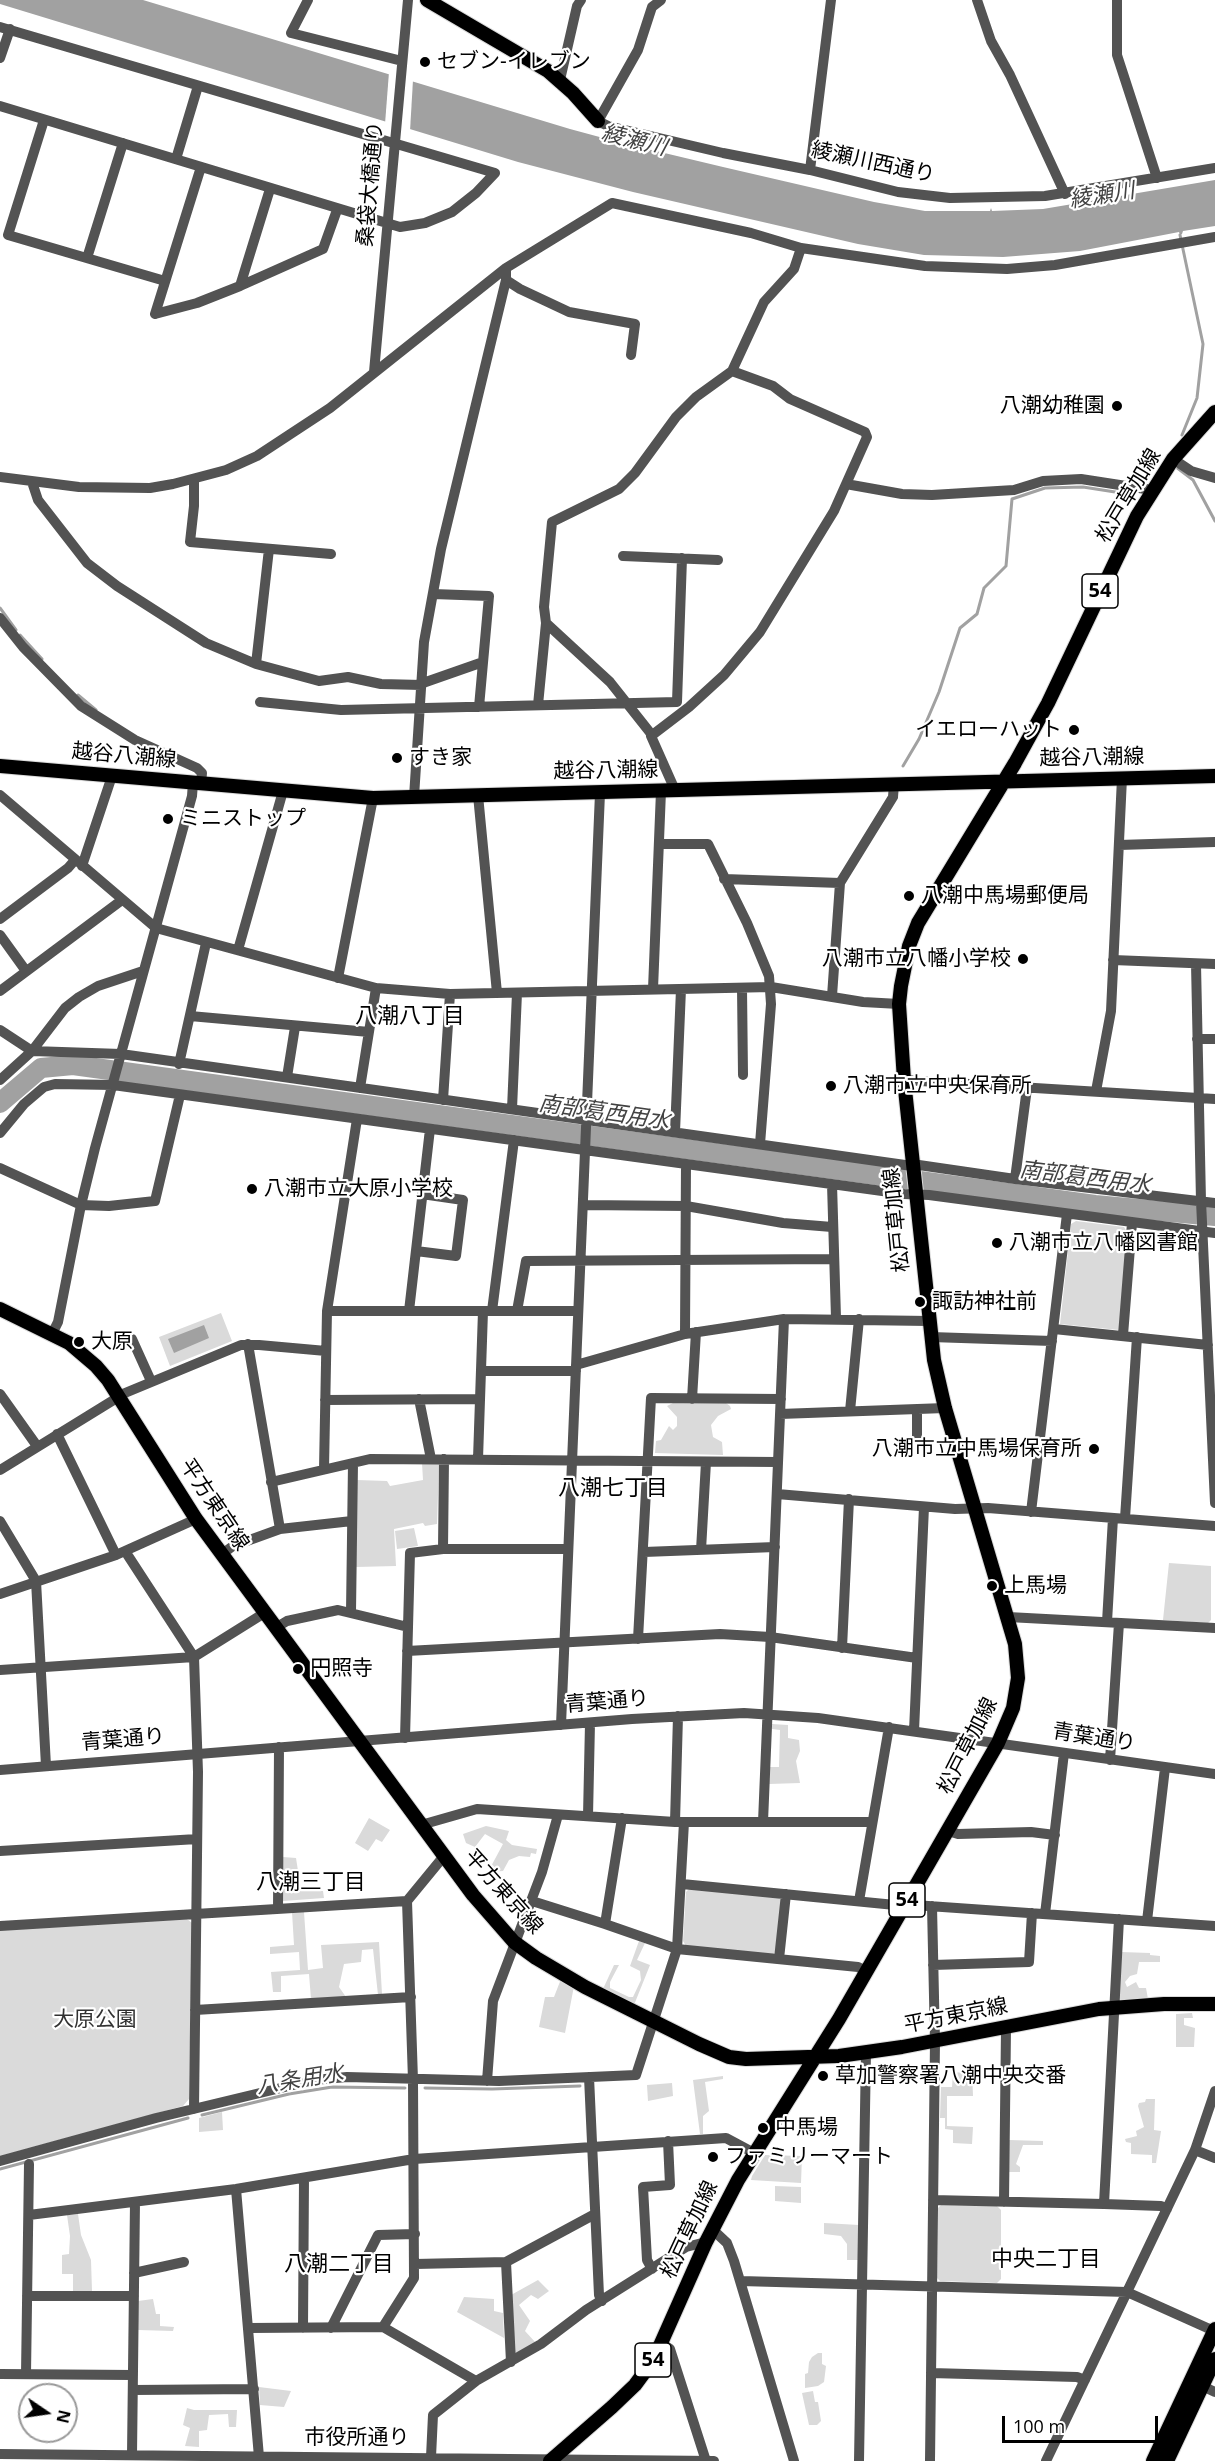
<!DOCTYPE html>
<meta charset="utf-8">
<style>
body{margin:0}
#map{position:relative;width:1215px;height:2461px;overflow:hidden;background:#fff;font-family:"Open Sans",sans-serif}
canvas{display:block}
.north{position:absolute;left:18px;top:2383px;width:60px;height:60px;box-sizing:border-box;background:#fff;border:2px solid #999;border-radius:50%;rotate:103deg;font-size:16px;font-weight:700;line-height:24px;text-align:center;color:#000}
.north::after{content:'';display:block;margin:auto;width:21px;height:27px;background:#000;clip-path:polygon(50% 0,100% 100%,50% 72%,0 100%)}
.scale{position:absolute;left:1002px;top:2416px;width:156px;height:27px;box-sizing:border-box;border:3px solid #000;border-top:0;padding-left:8px;font-size:18px;line-height:21px;white-space:nowrap;color:#000;-webkit-text-stroke:4px #fff;paint-order:stroke}
</style>
<div id="map">
<canvas width="1215" height="2461"></canvas>
<div class="north">N</div>
<div class="scale">100 m</div>
</div>
<script>
const ctx = document.querySelector('canvas').getContext('2d');
ctx.lineJoin = 'round';
function fillPath(path, color) {
  ctx.fillStyle = color;
  ctx.fill(path, 'evenodd');
}
function shape(rows) {
  const path = new Path2D();
  for (const r of rows) {
    path.moveTo(r[0], r[1]);
    for (let i = 2; i < r.length; i += 2) path.lineTo(r[i], r[i + 1]);
  }
  return path;
}
function strokePath(path, color, width, dash) {
  ctx.strokeStyle = color;
  ctx.lineWidth = width;
  ctx.lineCap = dash ? 'butt' : 'round';
  ctx.setLineDash(dash || []);
  ctx.stroke(path);
}
function drawText(font, color, halo, rows, align = 'center') {
  ctx.font = font + ' "Open Sans","Noto Sans JP",sans-serif';
  ctx.lineWidth = 4.5;
  ctx.setLineDash([]);
  ctx.textBaseline = 'middle';
  ctx.strokeStyle = halo;
  ctx.fillStyle = color;
  for (const [text, x, y, turn = 0] of rows) {
    ctx.save();
    ctx.translate(x, y);
    ctx.rotate((+turn || 0) * Math.PI / 180);
    ctx.textAlign = isNaN(turn) ? turn : align;
    if (halo) ctx.strokeText(text, 0, 0);
    ctx.fillText(text, 0, 0);
    ctx.restore();
  }
}
fillPath(shape([
 [1076,1221,1124,1227,1127,1232,1119,1330,1060,1324,1071,1224],
 [221,1313,232,1341,170,1366,159,1337],
 [673,1403,726,1403,730,1406,731,1409,718,1416,711,1425,713,1437,722,1442,723,1455,655,1453,656,1441,661,1440,669,1426,673,1430,677,1426,677,1417,667,1406],
 [422,1463,439,1464,437,1524,425,1526,423,1523,394,1529,396,1566,356,1567,357,1480,387,1481,390,1486,423,1480],
 [414,1528,418,1546,397,1549,395,1531],
 [1169,1563,1211,1566,1211,1620,1208,1623,1163,1620],
 [772,1724,788,1725,788,1738,799,1740,800,1751,796,1761,800,1783,769,1784,770,1767,779,1767,780,1730,772,1729],
 [369,1818,390,1830,382,1842,376,1839,368,1851,355,1843],
 [486,1826,509,1831,506,1840,512,1845,537,1849,536,1854,531,1853,530,1857,519,1856,509,1860,503,1871,488,1872,503,1844,485,1834,475,1847,466,1843,463,1834],
 [283,1857,296,1858,301,1890,323,1891,324,1898,283,1901],
 [690,1888,779,1898,782,1901,777,1951,773,1954,686,1946,683,1941,686,1892],
 [292,1912,304,1912,308,1970,323,1968,321,1945,379,1942,382,1994,378,1995,373,1949,362,1950,361,1962,344,1964,339,1987,346,1997,311,1999,309,1974,281,1976,281,1992,273,1992,271,1972,300,1970,299,1952,270,1954,270,1947,294,1945],
 [187,1919,192,1923,189,2099,183,2106,0,2156,0,1930],
 [639,1941,645,1943,637,1960,650,1965,634,2005,603,1989,614,1965,619,1965,610,1982,610,1988,629,1997,633,1997,641,1980,640,1971,630,1966],
 [1121,1952,1150,1953,1150,1955,1160,1956,1160,1962,1139,1962,1137,1974,1130,1976,1125,1982,1127,1987,1136,1982,1139,1988,1146,1988,1148,1999,1122,2001,1119,1998],
 [561,1979,574,1986,565,2033,539,2027,545,1997,554,1997],
 [1192,2013,1193,2018,1184,2018,1184,2025,1195,2028,1194,2047,1176,2047,1176,2014],
 [972,2071,973,2096,947,2096,947,2126,973,2127,972,2144,953,2143,953,2130,945,2129,945,2118,940,2118,941,2087,952,2087,953,2073],
 [723,2076,723,2079,705,2082,709,2111,703,2116,703,2134,700,2134,693,2080],
 [672,2083,673,2096,648,2101,647,2085],
 [1146,2099,1155,2099,1154,2130,1161,2131,1156,2163,1152,2163,1152,2155,1131,2154,1131,2143,1126,2142,1125,2139,1137,2136,1136,2131,1144,2127,1138,2106,1139,2103,1145,2102],
 [222,2112,223,2130,199,2132,199,2118],
 [1009,2140,1043,2141,1043,2145,1023,2145,1016,2164,1020,2167,1020,2172,1008,2172],
 [765,2155,802,2156,801,2183,751,2180,752,2176],
 [775,2186,801,2187,801,2203,775,2201],
 [941,2205,997,2206,1001,2210,1001,2279,997,2283,940,2281,937,2278,938,2208],
 [78,2214,81,2235,91,2260,92,2291,73,2291,73,2274,62,2274,62,2255,69,2254,70,2236,67,2215],
 [824,2223,859,2225,859,2260,847,2260,847,2244,841,2236,824,2234],
 [538,2280,549,2291,538,2299,531,2295,519,2305,530,2321,525,2331,536,2343,517,2353,513,2351,511,2295],
 [464,2297,494,2299,494,2311,503,2313,504,2338,457,2312],
 [153,2299,156,2314,160,2314,160,2326,174,2327,173,2331,138,2330,138,2301],
 [818,2353,822,2353,822,2364,826,2366,824,2382,818,2386,805,2388,805,2374,808,2373,809,2362,812,2357],
 [259,2387,291,2391,284,2407,260,2405],
 [813,2391,815,2402,818,2402,821,2421,817,2425,809,2425,802,2393],
 [187,2408,194,2410,237,2410,236,2427,229,2427,228,2414,209,2415,207,2430,199,2431,199,2447,185,2446,190,2428,183,2425]
]), '#dadada');
fillPath(shape([
 [0,0,143,0,570,129,607,139,610,137,610,140,723,167,874,202,925,211,990,211,991,208,992,211,1043,209,1215,180,1215,226,1183,231,1182,234,1180,235,1179,232,1080,251,1003,257,924,255,858,244,633,192,518,162,0,4],
 [204,1325,209,1338,174,1353,168,1339]
]), '#a1a1a1');
fillPath(shape([
 [389,72,413,80,410,131,385,124]
]), '#fff');
strokePath(shape([
 [1180,235,1203,344,1197,398,1182,435],
 [1176,467,1193,480,1215,521],
 [0,608,16,630],
 [20,635,42,659],
 [78,695,96,710],
 [903,766,919,739,939,692,960,628,977,614,984,588,1006,566,1012,499,1045,488,1083,487,1128,494],
 [425,2088,492,2089,580,2086],
 [202,2115,289,2094,332,2087,405,2088],
 [0,2169,188,2118]
]), '#a1a1a1', 3);
strokePath(shape([
 [0,1103,41,1068,73,1065,1095,1205,1215,1216]
]), '#a1a1a1', 20);
const major = shape([
 [427,0,548,71,573,93,598,121],
 [0,766,373,798,1215,776],
 [0,1309,69,1343,96,1366,108,1380,196,1519,473,1895,514,1942,536,1958,585,1987,699,2044,729,2057,746,2059,839,2056,902,2047,1099,2009,1164,2004,1215,2004],
 [550,2461,612,2407,635,2385,649,2366,658,2350,706,2242,738,2180,839,2019,998,1743,1013,1708,1018,1678,1015,1644,945,1408,934,1360,904,1080,899,1004,901,986,909,946,918,923,1015,763,1048,703,1137,516,1173,459,1215,412],
 [1153,2461,1215,2329],
 [1167,2461,1215,2359]
]);
strokePath(major, '#dbdbdb', 16);
strokePath(shape([
 [308,0,291,33,402,61],
 [661,0,652,7,638,50,598,121,608,126,723,153,810,170,898,192,950,198,1045,196,1215,168],
 [977,0,991,41,1010,75,1065,194],
 [1117,0,1117,55,1157,178],
 [0,27,495,173,476,193,452,212,425,223,400,227,0,106],
 [0,58,10,29],
 [560,80,577,6,581,0],
 [44,120,8,235,165,281],
 [176,159,198,86],
 [810,170,831,0],
 [87,258,123,143],
 [506,280,520,289,569,312,635,324,631,355],
 [240,286,270,189],
 [155,314,197,303,240,286,323,249,337,210],
 [155,314,201,167],
 [374,372,408,0],
 [1173,459,1191,471,1215,478],
 [0,477,79,487,150,488,173,484,226,470,257,456,330,408,506,268,612,203,751,233,801,248,925,266,1007,269,1055,265,1215,237],
 [194,479,194,506,190,542,331,554],
 [32,482,38,500,87,563,117,586,206,643,256,664,319,681,348,677,381,684,422,685],
 [846,484,902,494,932,495,1014,490,1043,481,1081,479,1152,490],
 [623,556,718,560],
 [433,594,489,596,479,707],
 [0,618,23,647,81,706,135,740,197,768,202,773,201,783],
 [546,623,610,682,652,735],
 [256,664,269,549],
 [423,683,483,662],
 [260,702,341,710,677,702,682,558],
 [538,705,546,623,544,607,552,522,619,489,635,473,676,417,696,397,732,371,764,302,794,269,801,248],
 [675,790,651,736,689,707,724,675,760,632,834,511,867,437,865,432,790,399,773,386,732,371],
 [0,795,156,928,376,988,450,994,771,987,863,1002,899,1004],
 [478,795,497,993],
 [414,797,424,642,441,549,506,280,506,268],
 [659,844,708,844,747,923,769,976,771,1004,760,1144],
 [1119,845,1215,842],
 [82,866,112,776],
 [724,879,840,883],
 [0,919,68,868,75,860],
 [0,935,26,971],
 [238,950,283,791],
 [1113,960,1215,964],
 [1196,964,1201,1201,1215,1503],
 [338,978,373,798],
 [742,988,743,1075],
 [653,989,661,791],
 [0,991,122,900],
 [832,996,840,883,893,797,894,784],
 [190,1016,369,1032],
 [0,1030,32,1051,121,1054,912,1166],
 [1197,1039,1215,1039],
 [179,1064,206,943],
 [287,1077,295,1027],
 [0,1080,32,1051,65,1008,79,997,98,986,143,971],
 [904,1080,1215,1099],
 [360,1088,376,988],
 [1096,1091,1111,1011,1122,778],
 [443,1100,450,994],
 [512,1109,517,993],
 [675,1132,681,989],
 [0,1133,24,1104,44,1087,55,1084,113,1085,904,1194,929,1195,1215,1233],
 [912,1164,1015,1179,1215,1203],
 [0,1168,81,1205,109,1206,155,1201,180,1095],
 [1015,1179,1027,1088],
 [832,1184,836,1318],
 [583,1205,686,1206,783,1223,832,1227],
 [416,1251,456,1256,463,1200,422,1194],
 [327,1311,578,1311],
 [409,1311,430,1129],
 [492,1311,514,1140],
 [517,1311,526,1261,833,1259],
 [1054,1329,1208,1345],
 [52,1334,58,1322,81,1205,95,1148,192,796,193,783],
 [685,1334,686,1164],
 [1123,1335,1132,1223],
 [931,1337,1052,1341],
 [132,1339,151,1381],
 [576,1365,685,1334,784,1319,929,1321],
 [481,1371,576,1371],
 [0,1394,37,1446],
 [419,1399,431,1459],
 [692,1399,696,1332],
 [325,1400,480,1399],
 [850,1411,859,1319],
 [780,1414,945,1408],
 [57,1434,116,1555],
 [917,1436,917,1410],
 [478,1459,483,1311],
 [324,1469,327,1311,357,1119],
 [0,1470,125,1393,241,1345,259,1345,326,1351],
 [271,1482,370,1459,778,1462],
 [777,1494,955,1509,988,1508,1215,1526],
 [1031,1512,1067,1214],
 [1125,1518,1137,1337],
 [0,1521,36,1581,46,1766],
 [280,1529,352,1521],
 [443,1549,444,1459],
 [701,1550,706,1462],
 [125,1551,194,1657,198,1772,194,2109],
 [644,1552,775,1547],
 [222,1554,233,1546,280,1529,248,1344],
 [0,1594,116,1555,196,1519],
 [351,1612,353,1463],
 [1008,1617,1215,1628],
 [1107,1622,1113,1518],
 [277,1627,287,1621,338,1610,408,1627],
 [638,1639,651,1398,781,1399],
 [842,1648,849,1499],
 [407,1651,720,1634,770,1637,917,1658],
 [0,1670,194,1657,266,1612],
 [561,1725,600,793],
 [914,1731,924,1507],
 [405,1738,410,1553,443,1549,568,1549],
 [1110,1760,1119,1623],
 [0,1770,632,1719,744,1713,818,1718,1215,1774],
 [588,1816,590,1723],
 [622,1818,605,1924,677,1949,858,1967,866,1971],
 [675,1822,678,1716],
 [763,1822,784,1319],
 [421,1825,477,1809,675,1822,872,1822],
 [948,1831,958,1834,1031,1832,1055,1835],
 [0,1851,197,1839],
 [682,1884,895,1905,902,1909],
 [907,1900,914,1905,1215,1926],
 [532,1901,605,1924],
 [859,1901,889,1727],
 [278,1909,279,1747],
 [1045,1914,1064,1753],
 [1147,1921,1165,1768],
 [0,1926,407,1901],
 [779,1959,786,1894],
 [933,1965,1029,1962,1032,1913],
 [195,2010,411,1997],
 [589,2077,599,2295,602,2301],
 [487,2081,493,2001,542,1872,558,1815],
 [1195,2150,1215,2158],
 [0,2161,156,2118,314,2080,347,2077,499,2081,636,2075,677,1949,684,1822],
 [236,2189,259,2457],
 [933,2200,1104,2204,1161,2206,1167,2209],
 [1004,2202,1006,2028],
 [1104,2204,1119,1919],
 [29,2215,236,2189,414,2159,726,2138,754,2153],
 [712,2229,727,2243,734,2261,794,2461],
 [506,2262,595,2214],
 [415,2264,506,2262,511,2362],
 [652,2269,647,2260,643,2187,670,2185,668,2141],
 [134,2273,184,2262],
 [741,2281,1127,2292,1214,2331],
 [27,2296,134,2296],
 [383,2327,414,2278,413,2080,407,1901,444,1856],
 [249,2328,383,2327,476,2381],
 [303,2328,304,2178],
 [331,2328,378,2235,415,2234],
 [661,2343,670,2349,706,2461],
 [931,2373,1077,2377,1085,2380],
 [0,2374,133,2375],
 [26,2374,29,2164],
 [1202,2386,1215,2392],
 [133,2390,254,2389],
 [0,2454,714,2461],
 [132,2455,135,2202],
 [431,2457,433,2415,476,2381,541,2344,586,2310,686,2247,706,2242],
 [859,2461,866,2052],
 [930,2461,935,2042,932,1906],
 [1046,2461,1195,2150,1215,2091]
]), '#535353', 10);
strokePath(major, '#000', 14);
for (const [x, y, r, color] of [
 [425,62,6,"#000"],
 [1117,406,6,"#000"],
 [1074,730,6,"#000"],
 [397,758,6,"#000"],
 [168,819,6,"#000"],
 [909,896,6,"#000"],
 [1023,959,6,"#000"],
 [831,1086,6,"#000"],
 [252,1189,6,"#000"],
 [997,1243,6,"#000"],
 [920,1302,6,"#000"],
 [79,1342,6,"#000"],
 [1094,1449,6,"#000"],
 [992,1586,6,"#000"],
 [298,1669,6,"#000"],
 [823,2076,6,"#000"],
 [763,2128,6,"#000"],
 [713,2157,6,"#000"]
]) {
  const dot = new Path2D();
  dot.arc(x, y, r, 0, 2 * Math.PI);
  ctx.fillStyle = color;
  ctx.fill(dot);
  strokePath(dot, '#fff', 2);
}
for (const [x, y, w] of [
 [1100,591,36],
 [907,1900,36],
 [653,2360,36]
]) {
  const box = new Path2D();
  box.roundRect(x - w / 2, y - 17, w, 34, 4.5);
  ctx.fillStyle = '#fff';
  ctx.fill(box);
  strokePath(box, '#000', 1.5);
}
drawText('bold 20px', '#000', null, [
 ["54",1100,591],
 ["54",907,1900],
 ["54",653,2360]
]);
drawText('21px', '#000', '#fff', [
 ["セブン-イレブン",437,62],
 ["八潮幼稚園",1105,406,"right"],
 ["イエローハット",1062,730,"right"],
 ["すき家",409,758],
 ["ミニストップ",180,819],
 ["八潮中馬場郵便局",921,896],
 ["八潮市立八幡小学校",1011,959,"right"],
 ["八潮市立中央保育所",843,1086],
 ["八潮市立大原小学校",264,1189],
 ["八潮市立八幡図書館",1009,1243],
 ["諏訪神社前",932,1302],
 ["大原",91,1342],
 ["八潮市立中馬場保育所",1082,1449,"right"],
 ["上馬場",1004,1586],
 ["円照寺",310,1669],
 ["草加警察署八潮中央交番",835,2076],
 ["中馬場",775,2128],
 ["ファミリーマート",725,2157]
], 'left');
drawText('21px', '#000', '#fff', [
 ["綾瀬川西通り",873,163,12],
 ["桑袋大橋通り",371,184,-85],
 ["松戸草加線",1129,496,-59],
 ["越谷八潮線",124,756,5],
 ["越谷八潮線",1092,758,-1],
 ["越谷八潮線",606,771,-1],
 ["松戸草加線",897,1220,-96],
 ["平方東京線",214,1505,56],
 ["青葉通り",607,1702,-5],
 ["青葉通り",1094,1738,9],
 ["青葉通り",123,1740,-5],
 ["松戸草加線",968,1746,-63],
 ["平方東京線",503,1892,48],
 ["平方東京線",956,2016,-11],
 ["松戸草加線",690,2230,-65],
 ["市役所通り",357,2438]
]);
drawText('21px', '#313131', '#fff', [
 ["大原公園",95,2020]
]);
drawText('italic 22px', '#424242', '#fff', [
 ["綾瀬川",634,141,14],
 ["綾瀬川",1102,196,-9],
 ["南部葛西用水",604,1113,8],
 ["南部葛西用水",1085,1178,7],
 ["八条用水",300,2080,-9]
]);
drawText('22px', '#000', '#fff', [
 ["八潮八丁目",410,1017],
 ["八潮七丁目",613,1489],
 ["八潮三丁目",311,1883],
 ["中央二丁目",1046,2260],
 ["八潮二丁目",339,2265]
]);
</script>
